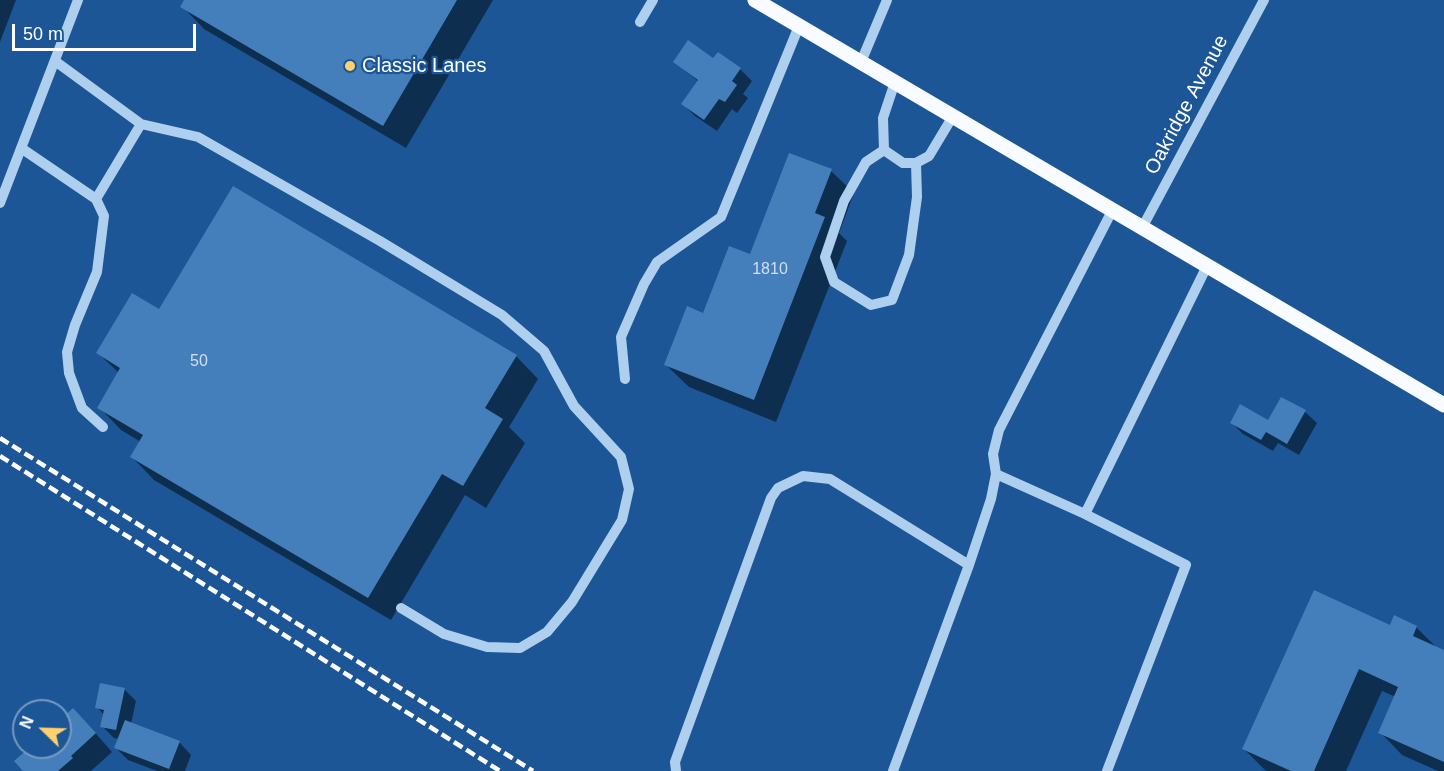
<!DOCTYPE html>
<style>
body{margin:0}
#map{position:relative;width:1444px;height:771px;overflow:hidden;background:#1c5696;font-family:Arial,sans-serif}
canvas{display:block}
.north{position:absolute;left:12px;top:699px;width:60px;height:60px;box-sizing:border-box;background:#1c5696;border:2px solid #779ac0;border-radius:50%;rotate:293deg;font-size:16px;font-weight:700;line-height:24px;text-align:center;color:#fff}
.north::after{content:'';display:block;margin:auto;width:21px;height:27px;background:#ffd06e;clip-path:polygon(50% 0,100% 100%,50% 72%,0 100%)}
.scale{position:absolute;left:12px;top:24px;width:184px;height:27px;box-sizing:border-box;border:3px solid #fff;border-top:0;padding-left:8px;font-size:18px;line-height:21px;white-space:nowrap;color:#fff;-webkit-text-stroke:4px #1c5696;paint-order:stroke}
</style>
<div id="map">
<canvas width="1444" height="771"></canvas>
<div class="north">N</div>
<div class="scale">50 m</div>
</div>
<script>
const ctx = document.querySelector('canvas').getContext('2d');
ctx.lineJoin = 'round';
function fillPath(path, color) {
  ctx.fillStyle = color;
  ctx.fill(path, 'evenodd');
}
function shape(rows) {
  const path = new Path2D();
  for (const r of rows) {
    path.moveTo(r[0], r[1]);
    for (let i = 2; i < r.length; i += 2) path.lineTo(r[i], r[i + 1]);
  }
  return path;
}
function strokePath(path, color, width, dash) {
  ctx.strokeStyle = color;
  ctx.lineWidth = width;
  ctx.lineCap = dash ? 'butt' : 'round';
  ctx.setLineDash(dash || []);
  ctx.stroke(path);
}
function drawText(font, color, halo, rows, align = 'center') {
  ctx.font = font + ' Arial,sans-serif';
  ctx.lineWidth = 4.5;
  ctx.setLineDash([]);
  ctx.textBaseline = 'middle';
  ctx.strokeStyle = halo;
  ctx.fillStyle = color;
  for (const [text, x, y, turn = 0] of rows) {
    ctx.save();
    ctx.translate(x, y);
    ctx.rotate((+turn || 0) * Math.PI / 180);
    ctx.textAlign = isNaN(turn) ? turn : align;
    if (halo) ctx.strokeText(text, 0, 0);
    ctx.fillText(text, 0, 0);
    ctx.restore();
  }
}
fillPath(shape([
 [0,0,16,0,0,42],
 [185,0,493,0,406,148,204,29,182,6],
 [714,60,740,69,752,81,743,94,748,98,737,113,732,109,717,131,695,116,683,104,699,82,675,62],
 [831,171,854,193,839,233,847,241,776,422,689,387,666,365,751,256],
 [160,311,516,356,538,379,509,427,525,443,486,508,465,495,391,620,154,480,132,457,141,442,121,430,99,407,119,373,98,353],
 [1282,399,1305,412,1317,423,1299,455,1278,443,1273,451,1243,434,1232,423,1269,422],
 [1390,627,1416,627,1438,649,1444,651,1444,771,1438,771,1402,755,1380,732,1396,697,1382,691,1346,771,1266,771,1244,749],
 [124,689,136,701,131,724,180,743,191,755,185,771,157,771,128,760,116,748,119,739,114,738,102,726,104,715,97,707],
 [60,722,91,728,112,752,91,771,25,771,32,747,60,747]
]), '#0007');
fillPath(shape([
 [184,0,457,0,383,126,180,7],
 [688,40,713,58,718,52,741,68,732,81,737,85,725,102,719,99,704,120,681,104,698,80,673,62],
 [789,153,832,169,815,213,825,217,754,400,664,365,687,306,703,313,729,246,750,254],
 [233,186,517,355,485,408,503,419,463,486,442,474,368,598,130,457,143,435,97,408,120,368,96,353,132,293,159,309],
 [1281,397,1306,410,1287,444,1266,432,1261,440,1230,423,1240,404,1268,420],
 [1314,590,1390,625,1394,615,1417,626,1413,636,1444,650,1444,762,1378,733,1398,687,1359,669,1314,771,1291,771,1242,749],
 [100,683,125,688,116,730,100,727,104,710,95,708],
 [73,708,96,733,71,756,73,758,58,771,23,771,14,761,30,747,60,747,60,720],
 [125,720,180,741,169,769,114,748]
]), '#447fbc');
strokePath(shape([
 [640,22,653,0],
 [55,61,141,124,198,137,380,241,502,315,544,351,574,406,621,457,629,489,622,520,572,602,547,632,520,648,487,647,444,634,401,608],
 [861,62,887,0],
 [895,82,883,118,884,150,903,163,916,163,929,156,953,116],
 [21,148,96,199,104,216,97,272,75,325,67,352,69,373,82,408,103,427],
 [884,150,866,162,844,201,825,257,834,282,871,305,892,300,909,255,917,197,916,163],
 [96,199,141,124],
 [0,203,78,0],
 [1142,228,1264,0],
 [625,379,621,337,644,284,657,262,721,217,799,26],
 [996,474,1085,514,1186,565,1107,771],
 [1085,514,1207,266],
 [676,771,675,762,771,498,778,488,803,476,830,479,969,565],
 [893,771,969,565,991,499,996,474,993,454,999,430,1112,211]
]), '#afcfef', 10);
strokePath(shape([
 [755,0,1444,405]
]), '#f8fbff', 15);
strokePath(shape([
 [0,438,533,771],
 [0,456,500,771]
]), '#fff', 4.5, [10, 4.5]);
for (const [x, y, r, color] of [
 [350,66,6,"#ffd06e"]
]) {
  const dot = new Path2D();
  dot.arc(x, y, r, 0, 2 * Math.PI);
  ctx.fillStyle = color;
  ctx.fill(dot);
  strokePath(dot, '#1c5696', 2);
}
drawText('16px', '#d0dfee', null, [
 ["1810",770,270],
 ["50",199,362]
]);
drawText('20px', '#fff', '#1c5696', [
 ["Classic Lanes",362,66]
], 'left');
drawText('20px', '#fff', '#1c5696', [
 ["Oakridge Avenue",1187,105,-62]
]);
</script>
